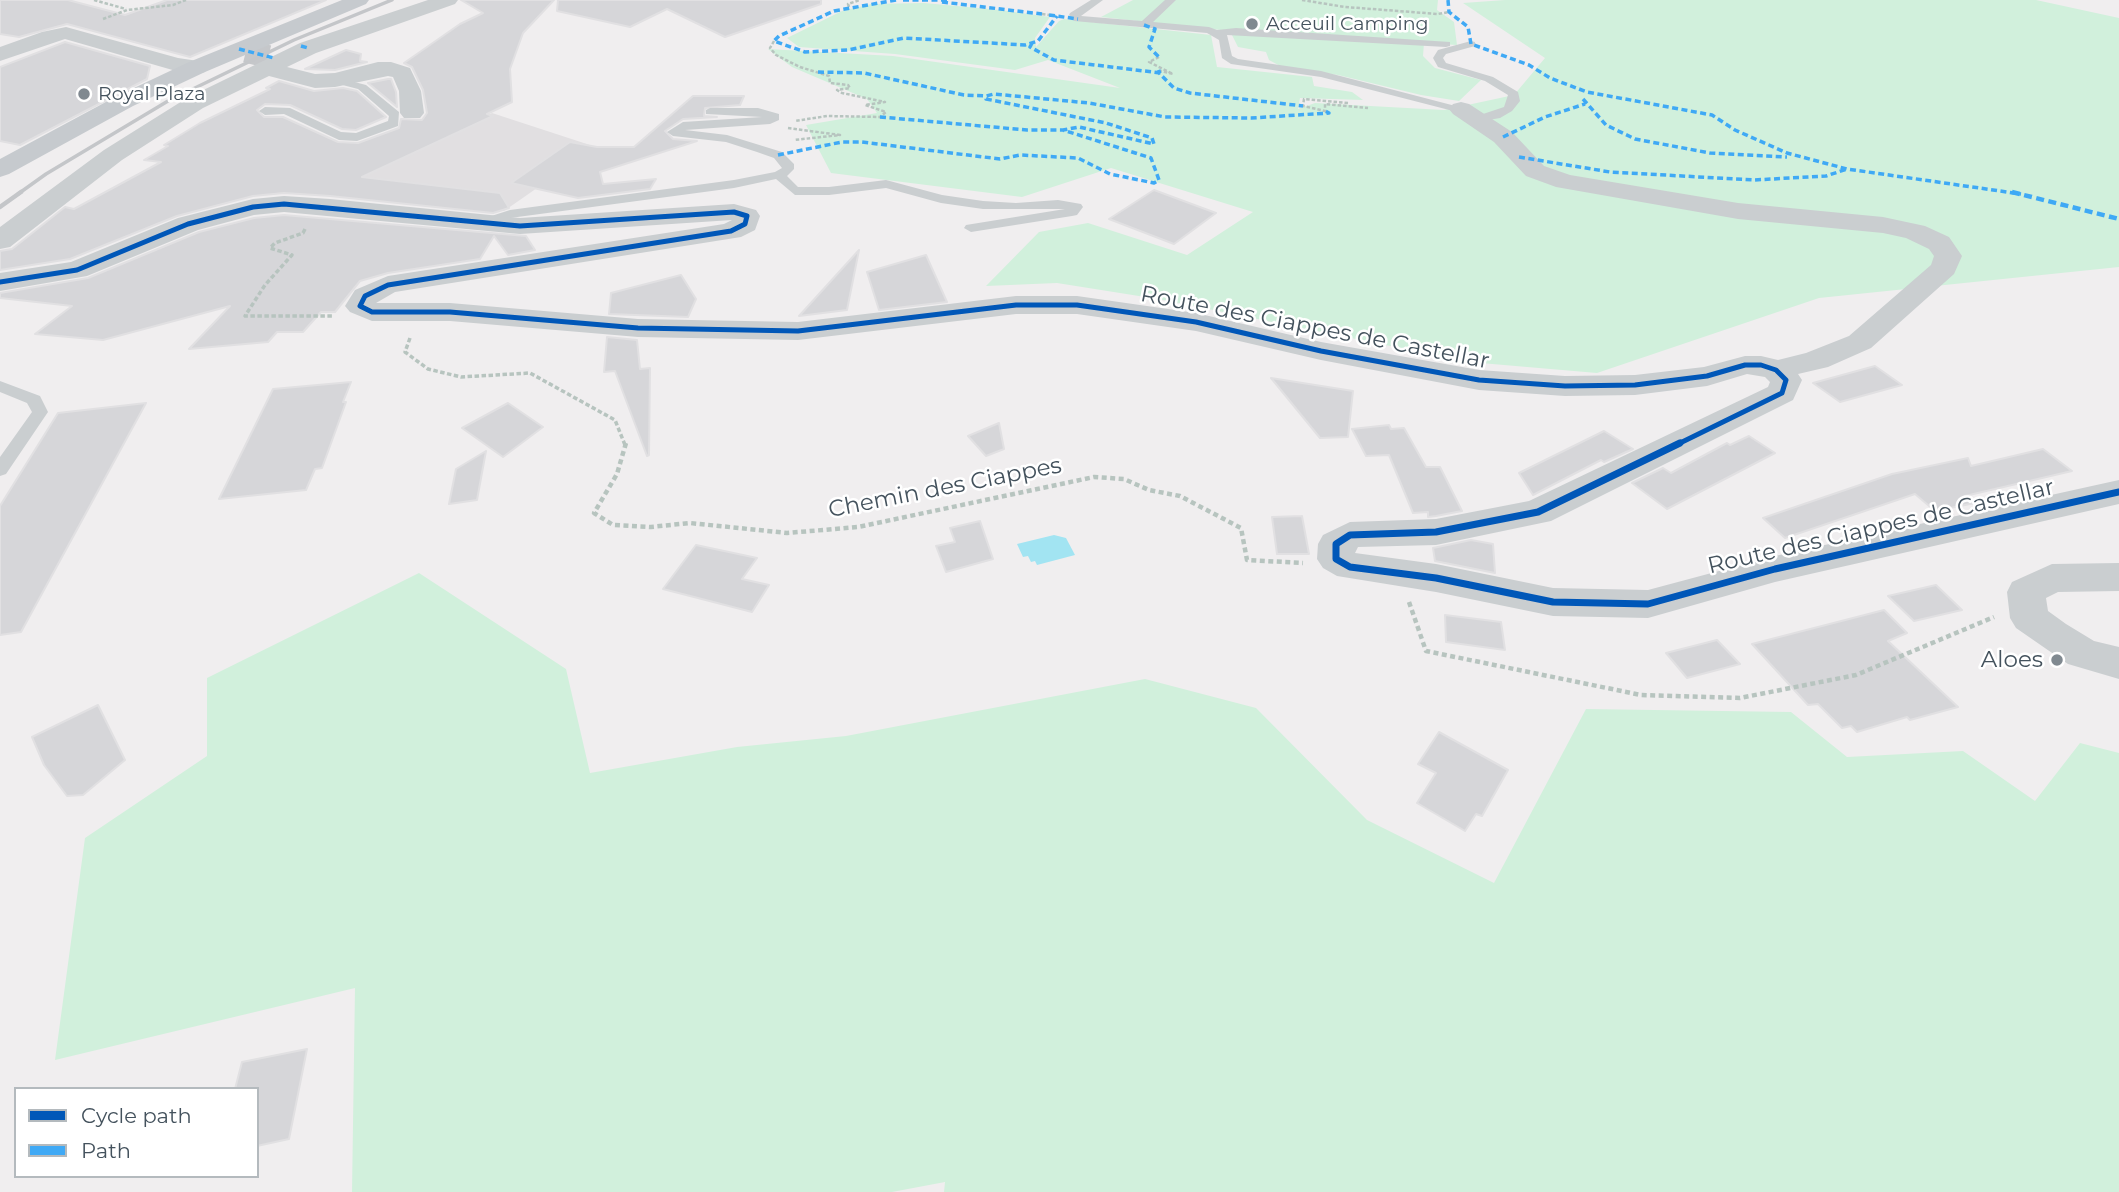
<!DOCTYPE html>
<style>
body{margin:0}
#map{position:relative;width:2119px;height:1192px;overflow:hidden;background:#f0eeef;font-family:Montserrat,sans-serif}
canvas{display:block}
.legend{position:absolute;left:14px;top:1087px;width:245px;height:91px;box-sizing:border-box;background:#fff;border:2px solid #b4babe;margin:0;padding:9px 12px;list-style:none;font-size:21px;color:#44525d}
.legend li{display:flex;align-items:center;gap:14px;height:35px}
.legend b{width:35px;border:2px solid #b4babe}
</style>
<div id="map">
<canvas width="2119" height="1192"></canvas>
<ul class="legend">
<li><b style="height:9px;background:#0057b8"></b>Cycle path</li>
<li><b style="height:9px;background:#3fa9f5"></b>Path</li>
</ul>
</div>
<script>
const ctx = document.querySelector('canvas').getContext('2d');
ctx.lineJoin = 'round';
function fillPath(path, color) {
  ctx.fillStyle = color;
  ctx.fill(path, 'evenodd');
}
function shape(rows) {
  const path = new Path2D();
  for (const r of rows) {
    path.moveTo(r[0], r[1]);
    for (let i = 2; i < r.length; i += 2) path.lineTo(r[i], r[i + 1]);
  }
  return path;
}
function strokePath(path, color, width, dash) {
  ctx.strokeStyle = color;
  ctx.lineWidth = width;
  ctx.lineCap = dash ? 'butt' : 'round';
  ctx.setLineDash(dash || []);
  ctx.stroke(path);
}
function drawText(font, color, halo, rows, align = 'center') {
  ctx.font = font + ' Montserrat,sans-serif';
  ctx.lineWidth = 5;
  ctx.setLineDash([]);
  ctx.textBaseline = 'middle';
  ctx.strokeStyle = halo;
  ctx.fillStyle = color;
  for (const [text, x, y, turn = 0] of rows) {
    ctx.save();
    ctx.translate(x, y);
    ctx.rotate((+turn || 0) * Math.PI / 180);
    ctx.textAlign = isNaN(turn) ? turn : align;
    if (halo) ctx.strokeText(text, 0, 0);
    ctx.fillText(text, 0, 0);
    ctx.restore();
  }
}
fillPath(shape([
 [492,113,596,147,504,211,356,194,357,165,469,125]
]), '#e1dfe1');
fillPath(shape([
 [1133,0,1438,0,1437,10,1454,22,1457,45,1424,43,1423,56,1435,68,1481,80,1459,101,1421,95,1338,75,1282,67,1269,60,1266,52,1238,47,1230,31,1101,17],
 [1505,0,2036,0,2119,18,2119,267,1819,298,1597,373,1469,362,1164,300,1057,283,986,286,1039,232,1088,223,1187,255,1253,212,1111,168,1022,197,831,173,806,125,877,113,867,99,792,67,768,49,893,56,1120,88,1048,60,1015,70,895,54,799,47,787,38,842,11,871,4,924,3,1000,10,1050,17,1035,38,1036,47,1059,21,1064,19,1211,35,1217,67,1312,77,1314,86,1352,92,1363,100,1300,98,1298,109,1315,103,1444,110,1514,95,1545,58,1463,3],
 [419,573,566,669,590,773,737,747,846,736,1145,679,1256,708,1367,820,1494,883,1586,709,1791,712,1847,757,1963,751,2035,801,2080,743,2119,753,2119,1192,944,1192,945,1182,892,1192,352,1192,355,988,55,1060,85,838,207,756,207,678]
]), '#d1f0dc');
fillPath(shape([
 [1054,535,1066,538,1075,555,1037,565,1035,561,1031,562,1028,556,1023,557,1017,544]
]), '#a2e4f2');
const building = shape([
 [0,0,68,0,125,15,167,0,326,0,190,57,67,24,19,37,0,34,0,0],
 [461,0,554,0,523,33,510,69,512,102,487,114,493,116,362,177,500,193,509,208,493,213,330,196,284,193,253,196,177,216,70,259,0,270,0,251,12,249,65,207,74,209,161,162,144,160,168,146,164,145,200,123,270,89,266,88,279,81,314,91,343,88,357,91,386,117,356,130,342,129,290,105,265,104,257,110,264,117,283,117,338,142,358,143,399,128,401,119,422,120,427,113,423,90,412,67,404,63,460,24,483,13,461,0],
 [558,0,821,0,821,4,725,37,667,9,630,27,557,11,558,0],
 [65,42,150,66,147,79,20,145,0,141,0,67,65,42],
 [346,50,361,54,360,61,367,62,335,70,305,69,346,50],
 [388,79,391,79,396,92,397,107,368,83,388,79],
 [693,96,744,96,740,105,705,108,704,116,717,117,683,119,665,131,673,139,697,141,600,172,603,184,656,179,650,189,578,198,511,183,570,142,597,147,634,147,693,96],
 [1154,190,1216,213,1174,244,1109,219,1154,190],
 [284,215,526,236,535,250,508,255,494,236,480,259,388,273,360,281,335,312,321,312,303,332,277,332,268,342,189,349,230,306,103,340,35,334,72,306,0,298,0,293,88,278,199,232,254,218,284,215],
 [859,250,847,310,799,316,859,250],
 [926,255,947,302,879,310,867,272,926,255],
 [681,275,696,299,688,317,609,314,611,293,681,275],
 [607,337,637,340,640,369,650,368,649,455,647,456,615,371,604,372,607,337],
 [1875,366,1902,385,1840,402,1813,383,1875,366],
 [1271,378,1353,391,1348,437,1320,438,1271,378],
 [351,382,343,402,346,402,322,468,315,469,306,490,219,499,273,389,351,382],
 [146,403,21,632,0,635,0,506,58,413,146,403],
 [508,403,543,427,503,457,462,428,508,403],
 [999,423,1004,449,986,456,968,436,999,423],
 [1389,425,1391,429,1404,428,1426,467,1440,467,1462,511,1436,516,1428,517,1428,512,1413,513,1389,455,1366,456,1352,429,1389,425],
 [1604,431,1633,449,1604,462,1601,460,1533,495,1519,473,1604,431],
 [1749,436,1775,453,1667,509,1632,483,1663,468,1671,473,1727,443,1730,445,1749,436],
 [2043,449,2072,471,1965,496,1975,503,1935,511,1915,494,1785,538,1763,518,1892,474,1968,458,1971,466,2043,449],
 [486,451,477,500,449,504,456,469,486,451],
 [1302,516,1309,554,1277,554,1272,517,1302,516],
 [980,521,993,559,946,572,936,546,955,542,950,528,980,521],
 [1471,540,1493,544,1495,573,1435,561,1433,548,1471,540],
 [696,545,757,558,742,579,769,585,752,612,663,589,696,545],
 [1936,585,1962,610,1914,621,1888,596,1936,585],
 [1884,610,1907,633,1888,641,1958,707,1910,720,1907,717,1857,732,1851,726,1842,728,1818,704,1808,705,1752,644,1884,610],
 [1445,615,1501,622,1505,650,1446,642,1445,615],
 [1717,640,1740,664,1687,678,1666,653,1717,640],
 [98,705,125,760,83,795,67,796,44,765,32,737,98,705],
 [1439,732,1508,770,1482,816,1476,814,1465,831,1417,803,1436,773,1418,764,1439,732],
 [307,1049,289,1139,257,1146,257,1089,235,1089,242,1062,307,1049]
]);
fillPath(building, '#d6d6d9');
strokePath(building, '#e1e0e2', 2);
strokePath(shape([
 [246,51,274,58]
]), '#c5c7ca', 23, [23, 11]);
strokePath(shape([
 [94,0,126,9],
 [1302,0,1345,7,1438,14,1449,12],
 [849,7,848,4,860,0],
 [1042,14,1049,15],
 [103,19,127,10,173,5,186,0],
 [774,41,770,48,776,55,800,67,829,76,830,83,848,85,850,88,837,90,842,93,885,102,865,105,886,112,880,117,827,116,795,121],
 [1159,57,1149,62,1173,74,1161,71],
 [1348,103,1304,99,1303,106,1325,111,1325,104,1368,108],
 [788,128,840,135,794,140]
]), '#b7c4bf', 2.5, [3.5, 2]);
strokePath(shape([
 [305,229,303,233,275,243,270,248,292,255,265,285,245,316,332,316],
 [410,338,405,352,428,369,461,377,530,373,615,420,625,445]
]), '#b7c4bf', 3.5, [4.5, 2.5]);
strokePath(shape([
 [626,443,617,474,594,513,613,525,651,527,690,523,787,533,858,527,1094,477,1124,479,1149,490,1180,496,1241,528,1247,560,1303,563],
 [1409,602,1426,651,1641,695,1740,698,1856,675,1994,617]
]), '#b7c4bf', 4.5, [5, 3.5]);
fillPath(shape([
 [1091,0,1103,0,1081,16,1142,21,1165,0,1176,0,1153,22,1209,27,1217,30,1236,28,1450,42,1450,46,1446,47,1227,35,1232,56,1238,59,1321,71,1467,109,1461,113,1321,77,1231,64,1222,58,1219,40,1207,33,1074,21,1069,15,1070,13,1091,0],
 [1471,41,1475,42,1475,46,1446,54,1443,58,1446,63,1493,77,1518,92,1520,101,1512,111,1500,118,1477,122,1471,118,1504,107,1508,95,1485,81,1438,67,1433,58,1438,50,1471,41],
 [335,77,366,85,399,112,398,126,357,141,339,140,284,114,265,115,259,111,265,107,290,108,341,132,356,133,388,121,389,116,358,89,331,82,329,80,335,77],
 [710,108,758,108,779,114,779,120,770,124,685,130,727,135,782,152,794,164,794,169,787,176,798,187,829,187,886,180,942,195,983,201,1016,203,1058,200,1081,204,1083,207,1077,215,1072,216,971,232,964,228,966,225,1065,209,983,209,941,203,886,188,829,195,795,195,776,179,734,188,510,218,486,224,479,220,510,210,734,180,775,172,782,168,774,158,757,152,726,142,673,136,667,132,683,122,762,117,706,114,706,110,710,108],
 [0,381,40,396,48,412,6,474,0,476,0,457,32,412,27,403,0,392,0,381]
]), '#caced0');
fillPath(shape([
 [428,0,458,0,455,4,316,53,287,67,315,74,335,73,378,62,391,62,410,68,421,91,424,113,420,118,404,118,400,113,399,91,393,77,388,76,335,87,315,88,269,76,203,108,122,160,10,247,0,249,0,227,104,150,187,98,300,43,428,0],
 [66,27,178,58,205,62,208,67,205,72,197,74,176,71,65,39,0,61,0,47,42,32,66,27],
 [1461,102,1469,104,1512,132,1544,166,1570,175,1738,203,1883,217,1925,226,1949,237,1962,256,1954,274,1871,348,1828,367,1798,374,1802,380,1793,400,1551,521,1436,545,1358,547,1355,553,1436,564,1553,588,1648,590,1775,556,2119,480,2119,504,1775,582,1648,618,1553,616,1436,592,1337,576,1323,568,1317,559,1318,544,1323,535,1350,522,1436,519,1529,501,1768,387,1770,382,1765,377,1747,374,1707,386,1635,395,1565,396,1479,390,1321,360,1196,331,1077,314,1016,314,798,340,638,337,450,321,372,321,350,312,345,306,355,290,388,276,724,224,732,220,520,234,284,212,254,215,198,230,87,276,0,291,0,273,71,262,178,218,253,199,284,196,330,199,520,218,734,204,756,210,760,216,755,230,741,237,395,292,376,303,450,303,638,319,798,322,1016,296,1077,296,1196,313,1321,342,1479,370,1565,376,1635,375,1704,367,1745,356,1761,356,1778,360,1806,353,1849,336,1931,265,1934,256,1929,249,1906,238,1883,233,1738,219,1556,187,1526,176,1494,142,1453,114,1449,109,1453,104,1461,102],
 [2119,563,2119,591,2058,592,2046,598,2048,611,2066,624,2094,641,2119,647,2119,679,2068,664,2016,628,2010,618,2007,592,2012,582,2052,564,2119,563]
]), '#caced0');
fillPath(shape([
 [342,0,369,0,366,4,205,72,133,106,9,174,0,177,0,159,117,96,189,62,342,0]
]), '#c6cace');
strokePath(shape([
 [18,194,46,174,168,101,294,40,392,0]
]), '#c4c6c9', 3.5);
strokePath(shape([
 [0,207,21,192]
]), '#c4c6c9', 4.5);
strokePath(shape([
 [896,0,834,11,779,36,774,41,805,52,848,50,904,38,1025,45,1038,41,1057,16],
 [903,0,949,0],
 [1448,0,1449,12,1468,27,1471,44,1529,65,1550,78,1587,92,1712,115,1735,130,1787,153,1847,169,2021,194],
 [942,2,1042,14],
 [1049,15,1078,19],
 [1144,25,1155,29,1149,47,1159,57],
 [1032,43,1030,47,1054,60,1161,73],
 [301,46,308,48],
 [239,49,274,58],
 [1161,71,1158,72,1174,88,1190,93,1303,106],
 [818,72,864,73,964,95,986,96],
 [1583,99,1606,125,1635,139,1710,153,1787,157],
 [880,117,1027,130,1063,130],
 [1503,137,1545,117,1585,104],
 [778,155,842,142,862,142,1000,159,1020,155,1078,158,1110,174,1154,183,1159,180,1151,158,1063,130,1079,127,1154,144,1152,138,1106,123,986,99,986,96,994,94,1089,103,1165,117,1251,118,1329,113,1325,111],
 [1519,157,1610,172,1754,180,1826,176,1847,169]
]), '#3fa9f5', 3.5, [6, 3.5]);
strokePath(shape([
 [2012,192,2119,219]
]), '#3fa9f5', 4.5, [8, 4.5]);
strokePath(shape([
 [0,282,77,270,188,224,253,207,284,204,520,226,734,212,747,216,745,224,731,231,388,285,365,296,360,306,372,312,450,312,638,328,798,331,1016,305,1077,305,1196,322,1321,351,1479,380,1565,386,1635,385,1707,376,1745,365,1761,365,1776,370,1786,380,1782,393,1676,445]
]), '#0057b8', 5);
strokePath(shape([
 [1680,443,1538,512,1436,532,1350,535,1336,544,1336,559,1350,567,1436,578,1553,602,1648,604,1775,569,2119,492]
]), '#0057b8', 7);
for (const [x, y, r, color] of [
 [1252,24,7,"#808990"],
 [84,94,7,"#808990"],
 [2057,660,7,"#808990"]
]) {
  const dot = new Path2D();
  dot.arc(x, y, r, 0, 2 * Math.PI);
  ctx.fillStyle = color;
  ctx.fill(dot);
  strokePath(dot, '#fff', 2.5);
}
drawText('19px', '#44525d', '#fff', [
 ["Acceuil Camping",1266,24],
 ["Royal Plaza",98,94]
], 'left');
drawText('23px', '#44525d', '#fff', [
 ["Route des Ciappes de Castellar",1315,328,11],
 ["Chemin des Ciappes",945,488,-11],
 ["Route des Ciappes de Castellar",1881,527,-13]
]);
drawText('23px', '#44525d', '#fff', [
 ["Aloes",2043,660]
], 'right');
</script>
